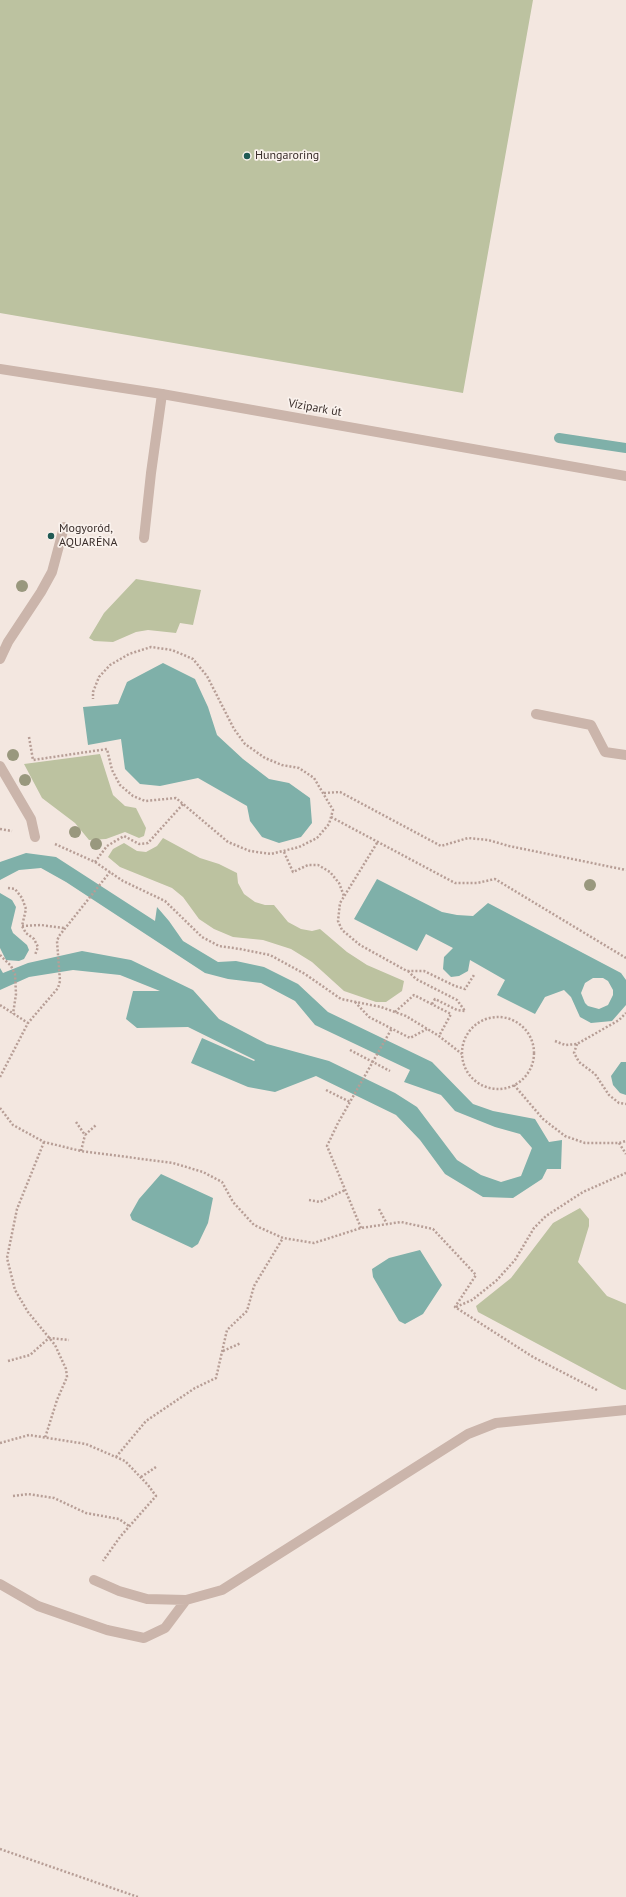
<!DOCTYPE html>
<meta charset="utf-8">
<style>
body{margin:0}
canvas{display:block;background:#f3e7e0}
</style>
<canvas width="626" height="1897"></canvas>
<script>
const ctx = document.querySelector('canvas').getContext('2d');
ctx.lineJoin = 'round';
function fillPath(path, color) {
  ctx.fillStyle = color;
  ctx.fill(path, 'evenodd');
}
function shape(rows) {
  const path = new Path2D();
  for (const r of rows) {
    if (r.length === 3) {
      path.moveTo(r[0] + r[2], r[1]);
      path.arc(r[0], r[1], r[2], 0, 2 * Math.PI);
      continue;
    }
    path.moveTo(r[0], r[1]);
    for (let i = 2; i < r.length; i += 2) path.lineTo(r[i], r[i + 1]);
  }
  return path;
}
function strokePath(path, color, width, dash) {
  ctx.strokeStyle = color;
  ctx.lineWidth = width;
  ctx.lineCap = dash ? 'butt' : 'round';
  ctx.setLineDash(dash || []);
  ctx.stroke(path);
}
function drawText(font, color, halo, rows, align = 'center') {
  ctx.font = font + ' "PT Sans",sans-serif';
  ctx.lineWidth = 3.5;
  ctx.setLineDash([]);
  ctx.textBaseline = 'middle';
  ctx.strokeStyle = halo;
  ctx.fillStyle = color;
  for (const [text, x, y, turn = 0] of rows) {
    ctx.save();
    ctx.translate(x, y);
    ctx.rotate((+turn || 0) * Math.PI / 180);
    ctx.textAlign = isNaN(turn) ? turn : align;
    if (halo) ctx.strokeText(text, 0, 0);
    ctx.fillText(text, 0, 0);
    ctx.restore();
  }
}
fillPath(shape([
 [0,0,533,0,463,393,0,313],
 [136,579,201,590,193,625,180,623,176,633,148,630,136,632,113,642,94,641,89,638,104,613],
 [100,754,113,795,125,806,136,808,146,828,144,836,139,838,125,832,106,839,89,840,75,823,42,798,24,764],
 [163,838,200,858,219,864,237,873,238,883,244,894,255,902,265,905,274,905,288,922,301,929,312,931,320,929,347,952,367,965,404,981,402,991,386,1002,376,1002,344,991,312,962,291,949,263,940,233,937,214,929,199,919,183,897,172,888,120,867,108,857,113,849,124,843,137,851,146,852,157,846],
 [580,1208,589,1219,589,1226,578,1262,607,1296,626,1304,626,1390,622,1389,478,1312,476,1306,511,1278,553,1223]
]), '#bcc2a0');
fillPath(shape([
 [163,663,195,679,208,707,217,735,243,759,269,779,289,783,310,798,312,823,301,837,279,843,262,837,250,821,247,806,198,778,160,786,140,784,125,769,121,739,88,745,83,707,118,704,127,682],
 [26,853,56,857,155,921,157,907,169,921,183,941,218,962,236,961,264,967,298,984,328,1012,432,1062,473,1104,493,1111,535,1119,549,1142,562,1140,561,1169,547,1169,542,1179,513,1198,483,1197,445,1174,420,1140,396,1115,316,1076,275,1092,248,1087,191,1063,202,1038,254,1061,255,1060,188,1027,137,1028,126,1019,133,991,160,991,120,975,73,970,29,977,0,990,0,968,3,973,28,963,82,951,131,960,193,990,219,1019,267,1044,329,1061,395,1093,417,1107,457,1160,481,1175,501,1182,521,1176,532,1148,520,1134,495,1127,455,1111,441,1095,404,1082,410,1070,315,1025,295,1001,261,983,228,979,205,973,66,882,41,868,19,870,0,880,0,862],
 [377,879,442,912,457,915,473,916,488,903,621,973,626,980,626,1005,612,1021,591,1023,580,1017,571,997,564,990,545,997,535,1014,497,995,505,980,470,960,468,971,459,976,451,977,443,969,444,957,453,948,426,934,417,951,354,919],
 [593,978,603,978,608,981,613,990,613,995,608,1005,599,1009,588,1006,585,1003,581,993,585,983],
 [0,893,12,900,16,907,11,928,13,933,27,945,29,950,24,959,19,961,6,960,0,948],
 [621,1062,626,1062,626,1095,620,1093,613,1085,611,1076],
 [161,1174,213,1198,208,1223,198,1244,192,1248,132,1220,130,1215,139,1199],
 [420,1250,442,1285,423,1314,405,1324,399,1321,373,1277,372,1269,389,1258]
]), '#7fb0a9');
strokePath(shape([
 [559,438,626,448]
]), '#7fb0a9', 10);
strokePath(shape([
 [29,737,33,760,107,749,112,770,120,785,133,796,145,801,176,798,228,842,250,851,271,854,299,847,317,838,329,824,333,810,314,778,299,768,282,765,265,758,245,744,234,729,207,676,193,659,172,650,151,647,129,654,110,665,99,677,93,692,93,699],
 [324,793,340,792,441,846,468,838,488,840,509,846,626,870],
 [331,817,455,883,477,883,495,879,626,958],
 [0,829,12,831],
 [377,843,340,903,338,921,342,930,360,945,407,971,424,971,455,986,465,989,474,975],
 [55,844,95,862,123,881,165,901,202,937,219,946,240,949,270,955,305,974,341,999,381,1007,406,1016,439,1036,462,1054],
 [284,852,293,872,308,865,318,865,330,872,339,883,344,896],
 [95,862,107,846,124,836,139,844,148,843,183,804],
 [8,888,15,889,22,898,26,909,22,926,26,933,34,939,38,947,35,955],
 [22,926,41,925,64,928],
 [0,955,11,966,15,974,16,994,13,1014],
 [408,971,416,979,457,1000,465,1011],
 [355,1002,369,1017,410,1038,427,1029],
 [432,1004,435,999,457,1010,465,1011],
 [0,1005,28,1023],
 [395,1012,414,995,451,1014,439,1036],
 [498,1053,36],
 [555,1041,565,1045,577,1044,619,1020,626,1013],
 [577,1044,574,1053,579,1062,595,1074,609,1095,619,1103,626,1104],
 [350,1050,390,1071],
 [0,1077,28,1023,58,988,60,981,57,941,59,936,110,872],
 [514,1085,543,1119,565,1136,585,1143,619,1143,626,1141],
 [326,1090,350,1102],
 [0,1108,13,1125,44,1142,81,1151,173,1163,203,1172,222,1182,233,1202,254,1225,283,1238,314,1243,361,1228,401,1222,433,1229,476,1275,455,1307,533,1357,597,1390],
 [76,1122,85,1135,96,1125],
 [44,1142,17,1209,7,1258,15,1290,28,1312,55,1345,66,1369,67,1377,57,1400,45,1438],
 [619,1143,626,1154],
 [81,1151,85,1135],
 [309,1200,320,1202,345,1190],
 [379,1209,387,1224],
 [361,1228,327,1146,338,1123,392,1028],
 [456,1307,472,1300,497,1280,515,1260,534,1228,546,1216,583,1192,626,1173],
 [223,1351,241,1343],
 [8,1361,30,1355,49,1338,69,1340],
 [0,1443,29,1435,86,1444,125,1461,148,1485,156,1496,120,1537,103,1561],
 [116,1457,146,1421,195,1388,216,1378,227,1330,247,1311,254,1286,283,1238],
 [141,1477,156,1467],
 [13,1496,28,1494,54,1498,86,1513,119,1519,129,1526],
 [0,1849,138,1897]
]), '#b79e96', 2.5, [2, 2]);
strokePath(shape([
 [144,538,151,473,162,394],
 [0,659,8,642,41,592,52,572,64,527],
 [536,714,591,725,605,752,626,755],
 [0,766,31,819,35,837],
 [94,1580,119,1591,147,1599,186,1600,222,1590,468,1434,496,1423,626,1410],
 [0,1584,38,1606,107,1630,144,1638,165,1628,186,1600]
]), '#cbb5ab', 10);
strokePath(shape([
 [0,369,162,394,626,476]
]), '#cbb5ab', 10);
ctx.fillStyle = '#99987e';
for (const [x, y] of [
 [22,586],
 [13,755],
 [25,780],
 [75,832],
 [96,844],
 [590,885]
]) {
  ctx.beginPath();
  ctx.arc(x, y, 6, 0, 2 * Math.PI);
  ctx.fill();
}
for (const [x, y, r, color] of [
 [247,156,4,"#205a54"],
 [51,536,4,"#205a54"]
]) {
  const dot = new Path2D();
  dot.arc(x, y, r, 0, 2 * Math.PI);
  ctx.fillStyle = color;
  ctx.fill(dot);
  strokePath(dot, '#faf2ed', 1.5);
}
drawText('12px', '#392d2a', '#faf2ed', [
 ["Hungaroring",255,156],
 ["Mogyoród,",59,529],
 ["AQUARÉNA",59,543]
], 'left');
drawText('12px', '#392d2a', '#faf2ed', [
 ["Vízipark út",315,408,10]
]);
</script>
